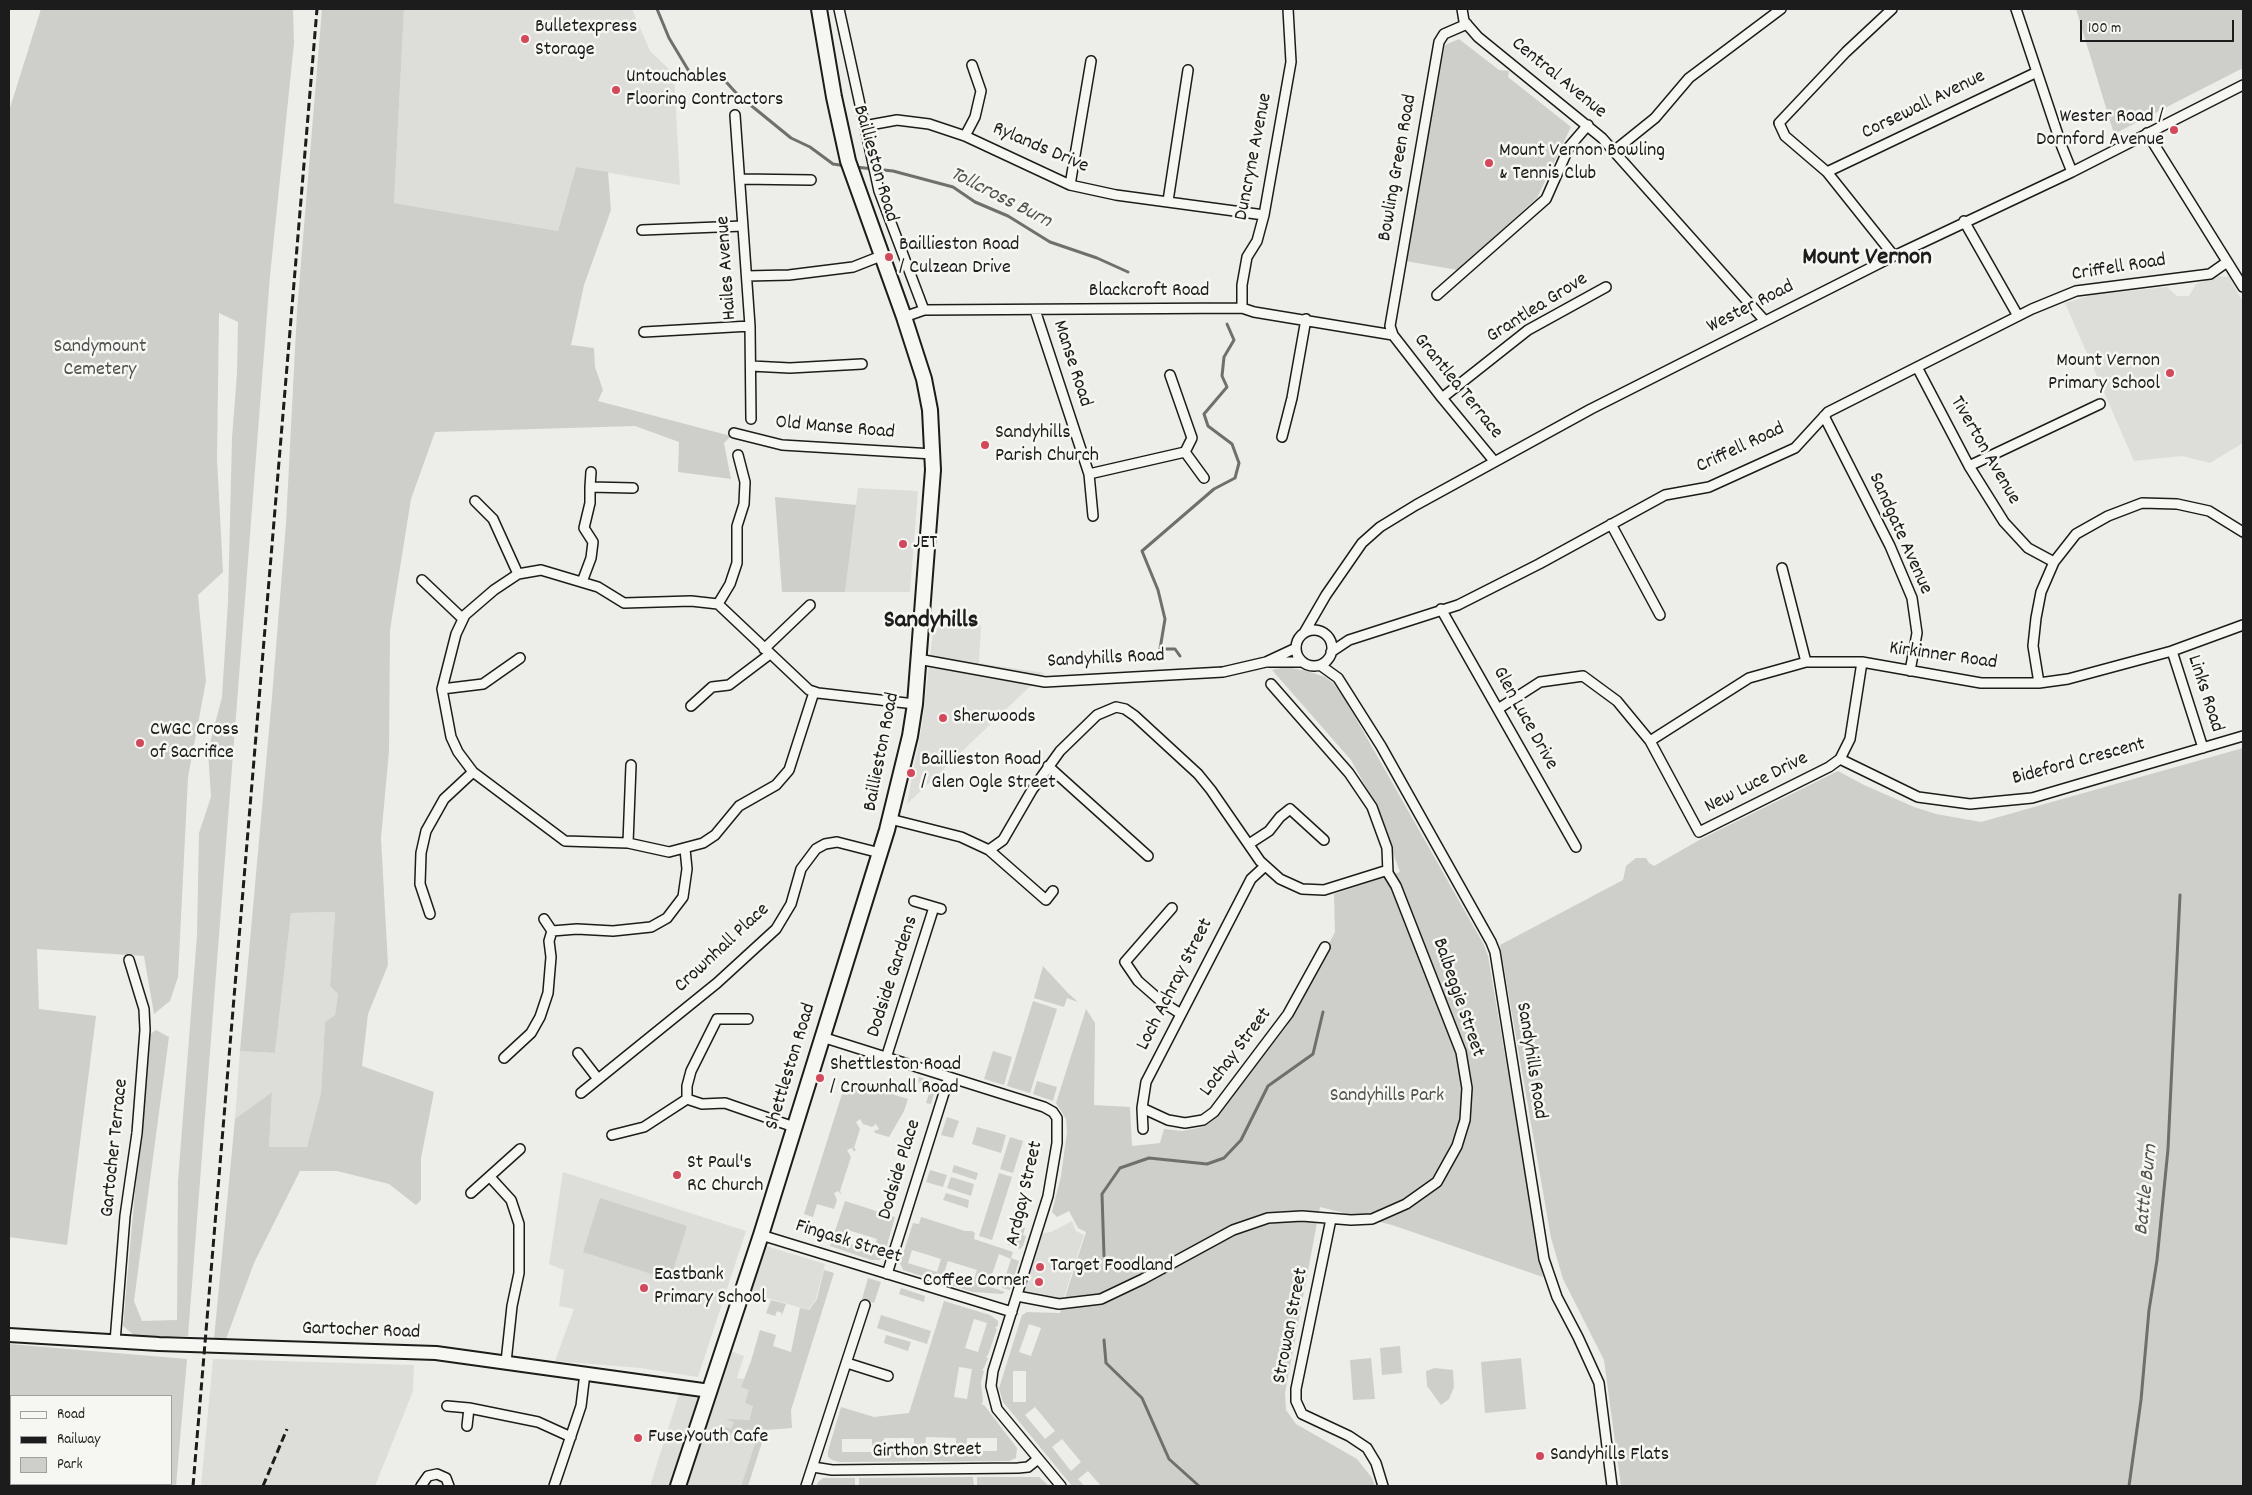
<!DOCTYPE html>
<style>
body{margin:0}
#map{position:relative;width:2252px;height:1495px;overflow:hidden;background:#edede9;font-family:Dekko,sans-serif}
canvas{display:block}
.frame{position:absolute;inset:0;border:10px solid #1c1c1c;pointer-events:none}
.legend{position:absolute;left:10px;top:1395px;width:162px;height:90px;box-sizing:border-box;background:#f6f6f2;border:1px solid #9f9f9c;margin:0;padding:6px 9px;list-style:none;font-size:15px;color:#1c1c1c}
.legend li{display:flex;align-items:center;gap:10px;height:25px}
.legend b{width:25px;border:1px solid #9f9f9c}
.scale{position:absolute;left:2080px;top:20px;width:154px;height:22px;box-sizing:border-box;border:2px solid #1c1c1c;border-top:0;padding-left:6px;font-size:15px;line-height:18px;white-space:nowrap;color:#1c1c1c;-webkit-text-stroke:4px #f6f6f2;paint-order:stroke}
</style>
<div id="map">
<canvas width="2252" height="1495"></canvas>
<div class="frame"></div>
<ul class="legend">
<li><b style="height:6px;background:#f6f6f2"></b>Road</li>
<li><b style="height:6px;background:#1c1c1c"></b>Railway</li>
<li><b style="height:14px;background:#cececb"></b>Park</li>
</ul>
<div class="scale">100 m</div>
</div>
<script>
const ctx = document.querySelector('canvas').getContext('2d');
ctx.lineJoin = 'round';
function fillPath(path, color) {
  ctx.fillStyle = color;
  ctx.fill(path, 'evenodd');
}
function shape(rows) {
  const path = new Path2D();
  for (const r of rows) {
    if (r.length === 3) {
      path.moveTo(r[0] + r[2], r[1]);
      path.arc(r[0], r[1], r[2], 0, 2 * Math.PI);
      continue;
    }
    path.moveTo(r[0], r[1]);
    for (let i = 2; i < r.length; i += 2) path.lineTo(r[i], r[i + 1]);
  }
  return path;
}
function strokePath(path, color, width, dash) {
  ctx.strokeStyle = color;
  ctx.lineWidth = width;
  ctx.lineCap = dash ? 'butt' : 'round';
  ctx.setLineDash(dash || []);
  ctx.stroke(path);
}
function drawText(font, color, halo, rows, align = 'center') {
  ctx.font = font + ' Dekko,sans-serif';
  ctx.lineWidth = 5;
  ctx.setLineDash([]);
  ctx.textBaseline = 'middle';
  ctx.strokeStyle = halo;
  ctx.fillStyle = color;
  for (const [text, x, y, turn = 0] of rows) {
    ctx.save();
    ctx.translate(x, y);
    ctx.rotate((+turn || 0) * Math.PI / 180);
    ctx.textAlign = isNaN(turn) ? turn : align;
    if (halo) ctx.strokeText(text, 0, 0);
    ctx.fillText(text, 0, 0);
    ctx.restore();
  }
}
fillPath(shape([
 [404,9,632,9,650,51,674,74,680,185,576,167,558,231,394,203],
 [2218,276,2229,277,2243,302,2243,443,2210,463,2182,456,2134,461,2065,303,2092,295,2167,287,2177,296,2189,296,2196,284],
 [858,488,918,491,910,592,845,592],
 [934,623,981,625,979,663,1044,673,907,804,922,725],
 [335,912,330,986,338,994,335,1015,325,1022,321,1093,307,1147,269,1147,272,1092,235,1119,240,1051,275,1053,291,913],
 [563,1172,746,1231,698,1377,640,1368,555,1361,574,1309,559,1306,564,1270,549,1264],
 [1072,1221,1076,1231,1084,1235,1062,1303,1019,1296,1038,1234,1051,1232],
 [760,1244,825,1264,816,1299,808,1310,744,1291],
 [725,1349,744,1356,737,1378,761,1381,745,1431,759,1431,741,1486,650,1486,680,1391,711,1394],
 [213,1359,414,1365,413,1391,375,1486,201,1486]
]), '#ddddda');
fillPath(shape([
 [41,9,293,9,294,43,270,276,188,1336,135,1336,123,1326,149,1035,156,1030,169,1037,134,1301,142,1321,177,1320,178,1181,197,935,199,833,211,797,208,751,222,697,228,602,232,438,237,373,238,322,219,313,217,459,223,572,198,595,206,681,188,777,178,977,170,1001,154,1014,144,956,37,949,39,1009,96,1016,67,1245,9,1237,9,111],
 [322,9,404,9,394,203,558,231,576,167,608,172,611,210,584,285,571,345,594,348,595,367,603,390,598,401,731,436,724,443,731,479,678,472,679,442,635,426,435,432,411,499,390,630,389,751,381,838,388,965,368,1014,362,1066,434,1092,421,1158,421,1200,416,1205,389,1184,337,1171,300,1171,254,1263,226,1339,214,1339,235,1119,272,1092,269,1147,307,1147,321,1093,325,1022,335,1015,338,994,330,986,335,912,291,913,275,1053,240,1051,272,697,286,523,297,311],
 [2076,9,2243,9,2243,68,2114,134],
 [1459,39,1499,70,1509,71,1508,77,1571,127,1537,198,1474,255,1474,258,1458,270,1405,261,1445,45],
 [775,497,856,505,845,592,782,592],
 [1286,667,1307,671,1325,677,1333,683,1346,701,1484,945,1488,956,1543,1277,1392,1225,1320,1207,1285,1393,1286,1410,1296,1424,1357,1459,1372,1478,1375,1486,1101,1486,1088,1471,1078,1479,1084,1486,1072,1486,1003,1402,999,1388,1022,1315,1027,1312,1060,1313,1086,1232,1078,1228,1069,1211,1057,1217,1052,1212,1061,1176,1067,1132,1066,1119,1056,1103,1086,1009,1095,1023,1095,1030,1094,1105,1130,1107,1132,1146,1160,1143,1164,1129,1182,1131,1203,1127,1218,1115,1286,1027,1335,932,1334,894,1400,872,1374,802,1351,760,1272,670],
 [1029,1324,1041,1328,1031,1356,1019,1352],
 [1013,1371,1026,1371,1026,1402,1013,1402],
 [1035,1407,1055,1431,1045,1439,1025,1415],
 [1062,1439,1081,1462,1071,1471,1052,1447],
 [2243,748,2243,1486,1621,1486,1604,1360,1563,1279,1551,1238,1500,945,1623,880,1626,866,1636,858,1646,858,1649,863,1654,866,1701,839,1838,771,1864,785,1914,807,1936,814,1981,822],
 [1043,966,1067,992,1078,1002,1067,998,1064,1007,1034,998],
 [1033,1001,1057,1009,1030,1093,1007,1086],
 [993,1051,1012,1057,1004,1085,984,1079],
 [919,1077,934,1082,936,1087,931,1104,926,1103,931,1087,918,1082],
 [847,1078,849,1081,908,1099,904,1111,889,1137,875,1133,874,1131,879,1129,876,1124,872,1127,863,1124,860,1119,856,1122,860,1129,854,1148,856,1149,854,1152,852,1148,847,1150,851,1157,840,1191,842,1195,838,1191,834,1193,837,1200,834,1209,817,1204,813,1217,804,1214],
 [1037,1081,1057,1087,1053,1101,1033,1094],
 [947,1117,959,1121,953,1138,941,1135],
 [977,1127,1006,1135,1001,1153,972,1144],
 [1010,1137,1023,1141,1013,1173,1000,1169],
 [954,1165,978,1173,976,1180,952,1172],
 [930,1170,947,1175,943,1187,926,1182],
 [999,1173,1012,1177,992,1240,979,1236],
 [951,1177,974,1184,971,1196,947,1188],
 [946,1193,969,1200,968,1208,943,1200],
 [600,1198,687,1226,670,1280,583,1252],
 [845,1201,895,1217,884,1256,880,1260,871,1260,830,1246],
 [848,1230,877,1239,873,1251,844,1242],
 [921,1217,965,1231,972,1231,975,1233,974,1239,1013,1252,1011,1258,1019,1261,1010,1290,1002,1288,1011,1259,999,1254,988,1286,1005,1292,1002,1294,973,1292,903,1270,900,1263,913,1223,919,1224],
 [912,1250,941,1259,937,1272,908,1263],
 [948,1261,977,1270,973,1282,944,1273],
 [1022,1227,1025,1228,1023,1235,1026,1236,1023,1246,1020,1249,1008,1245,1010,1238,1018,1240],
 [824,1270,834,1273,791,1410,792,1428,766,1430,748,1486,741,1486,759,1431,719,1434,719,1432,723,1433,726,1427,731,1429,734,1422,725,1419,749,1420,753,1406,745,1403,749,1390,741,1387,751,1361,760,1330,776,1335,773,1346,791,1352,800,1308,809,1310,817,1299],
 [868,1278,881,1282,874,1303,862,1299],
 [901,1288,925,1296,924,1302,899,1294],
 [771,1300,786,1304,781,1318,782,1313,777,1311,775,1316,766,1313],
 [944,1301,990,1315,998,1321,998,1325,995,1328,997,1329,988,1355,986,1357,988,1358,984,1368,982,1370,984,1371,981,1382,983,1402,981,1404,984,1405,1017,1448,1016,1458,1009,1461,839,1462,832,1460,828,1457,828,1451,841,1407,874,1417,909,1413],
 [974,1319,987,1323,978,1352,965,1348],
 [959,1367,972,1369,967,1399,954,1397],
 [926,1437,956,1438,956,1451,925,1450],
 [884,1438,914,1438,914,1451,884,1451],
 [967,1438,997,1438,997,1451,966,1451],
 [842,1439,872,1439,872,1452,842,1452],
 [881,1315,931,1331,927,1344,877,1328],
 [886,1335,911,1342,908,1351,884,1343],
 [9,1344,187,1359,176,1486,9,1486],
 [171,1396,171,1484,11,1484,11,1396],
 [1400,1346,1402,1373,1382,1375,1380,1348],
 [1371,1358,1375,1399,1353,1400,1350,1360],
 [1521,1358,1526,1409,1485,1413,1481,1362],
 [1435,1368,1453,1370,1454,1387,1449,1399,1441,1405,1427,1386,1426,1371],
 [973,1477,974,1486,859,1486,859,1478],
 [977,1477,1039,1477,1049,1486,977,1486],
 [823,1478,855,1478,855,1486,816,1486,819,1481]
]), '#cececb');
strokePath(shape([
 [657,9,669,38,690,73,719,74,737,94,791,138,810,147,833,164,846,166],
 [855,167,893,171,953,187,975,202,1008,216,1050,242,1097,258,1128,272],
 [1180,656,1175,649,1160,649,1165,619,1158,590,1142,551,1214,489,1235,478,1239,463,1232,444,1208,426,1204,414,1227,387,1222,376,1224,357,1234,340,1227,324],
 [1104,1256,1102,1194,1120,1168,1149,1158,1207,1164,1224,1158,1241,1140,1268,1086,1313,1054,1323,1012],
 [1104,1340,1106,1363,1142,1398,1169,1459,1199,1486],
 [2129,1486,2141,1400,2149,1310,2157,1260,2168,1149,2180,895]
]), '#6f6f6d', 3);
const minor = shape([
 [839,9,879,191,924,310],
 [1462,9,1464,21,1478,37,1602,138,1765,321],
 [1892,9,1846,52,1779,123,1785,136,1827,172,1894,256],
 [2016,9,2062,147,2072,172],
 [1467,24,1444,34,1439,42,1390,326,1393,335,1442,398,1494,461],
 [735,115,750,326,751,419],
 [864,126,897,120,929,124,965,136,1070,185,1116,195,1264,215],
 [2147,133,2243,287],
 [965,136,975,117,981,91,972,65],
 [1614,151,1655,118,1689,78,1781,9],
 [1827,172,2037,72],
 [740,179,811,180],
 [1070,185,1091,61],
 [1168,201,1188,70],
 [1964,221,2018,316],
 [642,230,743,226],
 [747,276,789,275,853,267,881,256],
 [1437,295,1546,199,1569,147,1588,125],
 [1242,308,1242,285,1247,257,1257,241,1264,215,1291,62,1288,9],
 [1035,310,1089,474,1093,516],
 [904,317,924,310,1242,308,1254,312,1393,335],
 [644,332,750,326],
 [751,366,790,368,862,364],
 [1917,367,1969,466,2004,522,2028,548,2054,562],
 [1442,398,1528,330,1606,287],
 [1824,416,1890,546,1912,598,1917,633,1910,671],
 [734,433,782,445,933,454],
 [1282,437,1292,398,1306,319],
 [1185,452,1204,478],
 [1969,466,2100,404],
 [1089,474,1185,452,1192,438,1170,375],
 [590,487,591,472],
 [475,501,493,519,518,574],
 [1611,524,1660,615],
 [1782,568,1806,662],
 [422,580,463,619],
 [582,582,591,558,593,542,584,528,590,503,590,487,633,488],
 [718,604,730,584,737,563,737,526,744,504,745,482,738,455],
 [1441,609,1576,847],
 [1314,648,18],
 [1304,633,1326,595,1362,543,1380,527,1416,505,1591,409,1894,256,2072,172,2243,85],
 [764,649,810,605],
 [2172,651,2203,748],
 [1331,652,1349,640,1458,605,1539,564,1665,495,1709,487,1795,448,1828,412,2032,309,2076,291,2210,274,2227,262],
 [918,659,1045,682,1223,672,1266,662,1296,648],
 [1269,662,1301,662],
 [1320,665,1338,678,1381,746,1491,942,1495,952,1544,1259,1557,1297,1578,1337,1599,1383,1612,1486],
 [2039,683,2033,646,2036,618,2041,592,2054,562,2076,534,2108,516,2142,503,2177,504,2209,511,2243,532],
 [442,689,483,684,520,658],
 [814,692,789,770,776,785,739,806,715,835,703,843,669,852,628,843,565,841,473,772,458,752,451,737,442,689,456,634,465,615,494,590,518,574,541,570,598,587,624,603,691,601,718,604,809,690,818,693,915,704],
 [691,706,712,687,729,685,770,654],
 [1498,709,1540,682,1583,676,1617,701,1650,741,1699,832,1829,767,1840,759,1850,739,1862,662],
 [1650,741,1749,678,1806,662,1862,662,1981,683,2039,683,2068,679,2172,651,2243,625],
 [1840,759,1918,797,1970,804,2032,798,2243,736],
 [1048,766,1148,856],
 [890,819,961,837,989,850,1046,900,1053,891],
 [628,843,631,765],
 [1249,844,1269,831,1280,817,1290,809,1324,840],
 [989,850,1003,840,1032,790,1060,751,1097,715,1116,707,1125,709,1135,716,1198,774,1211,790,1260,861,1280,879,1302,889,1324,890,1388,870],
 [914,901,941,909],
 [1172,908,1125,962,1138,981,1162,1002,1181,1014],
 [430,914,420,884,421,853,426,831,444,799,473,772],
 [544,919,552,931],
 [822,1037,1044,1107,1053,1112,1057,1118,1057,1143,1048,1196,993,1371,991,1386,997,1409,1061,1486],
 [578,1053,598,1079],
 [504,1058,531,1033,540,1017,548,993,551,957,549,941,552,931,577,929,613,931,651,927,667,918,683,897,687,869,685,849],
 [886,1058,934,907],
 [581,1093,717,983,776,929,791,904,801,869,816,849,825,844,837,842,880,853],
 [687,1099,687,1086,691,1071,717,1019,748,1019],
 [1142,1108,1168,1120,1185,1123,1203,1120,1214,1112,1288,1014,1325,947],
 [1143,1129,1142,1108,1146,1082,1251,879,1264,867],
 [612,1135,644,1127,687,1099,702,1104,725,1103,794,1127],
 [490,1177,511,1200,519,1224,519,1273,512,1306,506,1362],
 [471,1193,520,1149],
 [1331,1219,1296,1389,1296,1401,1302,1414,1349,1436,1367,1448,1376,1463,1383,1486],
 [761,1235,1012,1312],
 [887,1274,949,1077],
 [1017,1296,1059,1304,1101,1299,1143,1279,1233,1230,1268,1218,1302,1216,1351,1220,1372,1219,1406,1204,1437,1182,1457,1146,1465,1120,1467,1088,1461,1052,1396,886,1388,873,1387,848,1372,807,1349,773,1271,684],
 [115,1342,125,1216,137,1133,145,1030,144,1009,129,960],
 [847,1363,888,1376],
 [447,1406,469,1408,538,1422,571,1437],
 [467,1426,469,1408],
 [813,1467,832,1470,1018,1468,1028,1467,1038,1459],
 [421,1486,428,1476,437,1474,446,1478,449,1486],
 [554,1486,581,1406,585,1373],
 [806,1486,865,1305]
]);
const secondary = shape([
 [9,1335,159,1344,436,1353,710,1391]
]);
const primary = shape([
 [678,1486,761,1235,887,830,910,736,915,704,933,470,930,410,924,379,904,317,848,161,834,97,819,9]
]);
strokePath(minor, '#1c1c1c', 12);
strokePath(secondary, '#1c1c1c', 16);
strokePath(primary, '#1c1c1c', 18);
strokePath(minor, '#f6f6f2', 9);
strokePath(secondary, '#f6f6f2', 12);
strokePath(primary, '#f6f6f2', 14);
strokePath(shape([
 [193,1486,317,9],
 [263,1486,287,1429]
]), '#1c1c1c', 3, [8, 4]);
for (const [x, y, r, color] of [
 [525,39,5,"#d1495b"],
 [616,90,5,"#d1495b"],
 [2174,130,5,"#d1495b"],
 [1489,163,5,"#d1495b"],
 [889,257,5,"#d1495b"],
 [2170,373,5,"#d1495b"],
 [985,445,5,"#d1495b"],
 [903,544,5,"#d1495b"],
 [943,718,5,"#d1495b"],
 [140,743,5,"#d1495b"],
 [911,773,5,"#d1495b"],
 [820,1078,5,"#d1495b"],
 [677,1175,5,"#d1495b"],
 [1040,1267,5,"#d1495b"],
 [1039,1282,5,"#d1495b"],
 [644,1288,5,"#d1495b"],
 [638,1438,5,"#d1495b"],
 [1540,1456,5,"#d1495b"]
]) {
  const dot = new Path2D();
  dot.arc(x, y, r, 0, 2 * Math.PI);
  ctx.fillStyle = color;
  ctx.fill(dot);
  strokePath(dot, '#f6f6f2', 2);
}
drawText('20px', '#1c1c1c', '#f6f6f2', [
 ["Bulletexpress",535,28],
 ["Storage",535,51],
 ["Untouchables",626,78],
 ["Flooring Contractors",626,101],
 ["Wester Road /",2164,118,"right"],
 ["Dornford Avenue",2164,141,"right"],
 ["Mount Vernon Bowling",1499,152],
 ["& Tennis Club",1499,175],
 ["Baillieston Road",899,246],
 ["/ Culzean Drive",899,269],
 ["Mount Vernon",2160,362,"right"],
 ["Primary School",2160,385,"right"],
 ["Sandyhills",995,434],
 ["Parish Church",995,457],
 ["JET",913,544],
 ["Sherwoods",953,718],
 ["CWGC Cross",150,731],
 ["of Sacrifice",150,754],
 ["Baillieston Road",921,761],
 ["/ Glen Ogle Street",921,784],
 ["Shettleston Road",830,1066],
 ["/ Crownhall Road",830,1089],
 ["St Paul's",687,1164],
 ["RC Church",687,1187],
 ["Target Foodland",1050,1267],
 ["Eastbank",654,1276],
 ["Primary School",654,1299],
 ["Coffee Corner",1029,1282,"right"],
 ["Fuse Youth Cafe",648,1438],
 ["Sandyhills Flats",1550,1456]
], 'left');
drawText('20px', '#1c1c1c', '#f6f6f2', [
 ["Central Avenue",1558,79,39],
 ["Corsewall Avenue",1924,106,-26],
 ["Rylands Drive",1040,149,23],
 ["Duncryne Avenue",1255,157,-79],
 ["Baillieston Road",874,164,74],
 ["Bowling Green Road",1399,168,-80],
 ["Hailes Avenue",728,268,-94],
 ["Criffell Road",2119,269,-9],
 ["Blackcroft Road",1149,292],
 ["Wester Road",1751,308,-27],
 ["Grantlea Grove",1538,309,-32],
 ["Manse Road",1071,364,72],
 ["Grantlea Terrace",1457,387,51],
 ["Old Manse Road",835,429,5],
 ["Criffell Road",1741,449,-25],
 ["Tiverton Avenue",1984,451,60],
 ["Sandgate Avenue",1899,534,66],
 ["Kirkinner Road",1943,657,8],
 ["Sandyhills Road",1106,660,-3],
 ["Links Road",2204,694,72],
 ["Glen Luce Drive",1524,719,61],
 ["Baillieston Road",883,752,-79],
 ["Bideford Crescent",2079,763,-15],
 ["New Luce Drive",1757,784,-27],
 ["Crownhall Place",723,949,-43],
 ["Dodside Gardens",894,977,-72],
 ["Loch Achray Street",1176,985,-63],
 ["Balbeggie Street",1457,998,71],
 ["Lochay Street",1237,1053,-53],
 ["Sandyhills Road",1530,1061,81],
 ["Shettleston Road",792,1067,-73],
 ["Gartocher Terrace",116,1148,-84],
 ["Dodside Place",901,1170,-73],
 ["Ardgay Street",1026,1194,-77],
 ["Fingask Street",848,1243,17],
 ["Strowan Street",1292,1326,-79],
 ["Gartocher Road",361,1332,2],
 ["Girthon Street",927,1452,-1]
]);
drawText('20px', '#515151', '#f6f6f2', [
 ["Sandymount",100,348],
 ["Cemetery",100,371],
 ["Sandyhills Park",1387,1097]
]);
drawText('italic 21px', '#535352', '#f6f6f2', [
 ["Tollcross Burn",1000,199,27],
 ["Battle Burn",2148,1190,-84]
]);
drawText('bold 25px', '#1c1c1c', '#f6f6f2', [
 ["Mount Vernon",1867,260],
 ["Sandyhills",931,623]
]);
</script>
